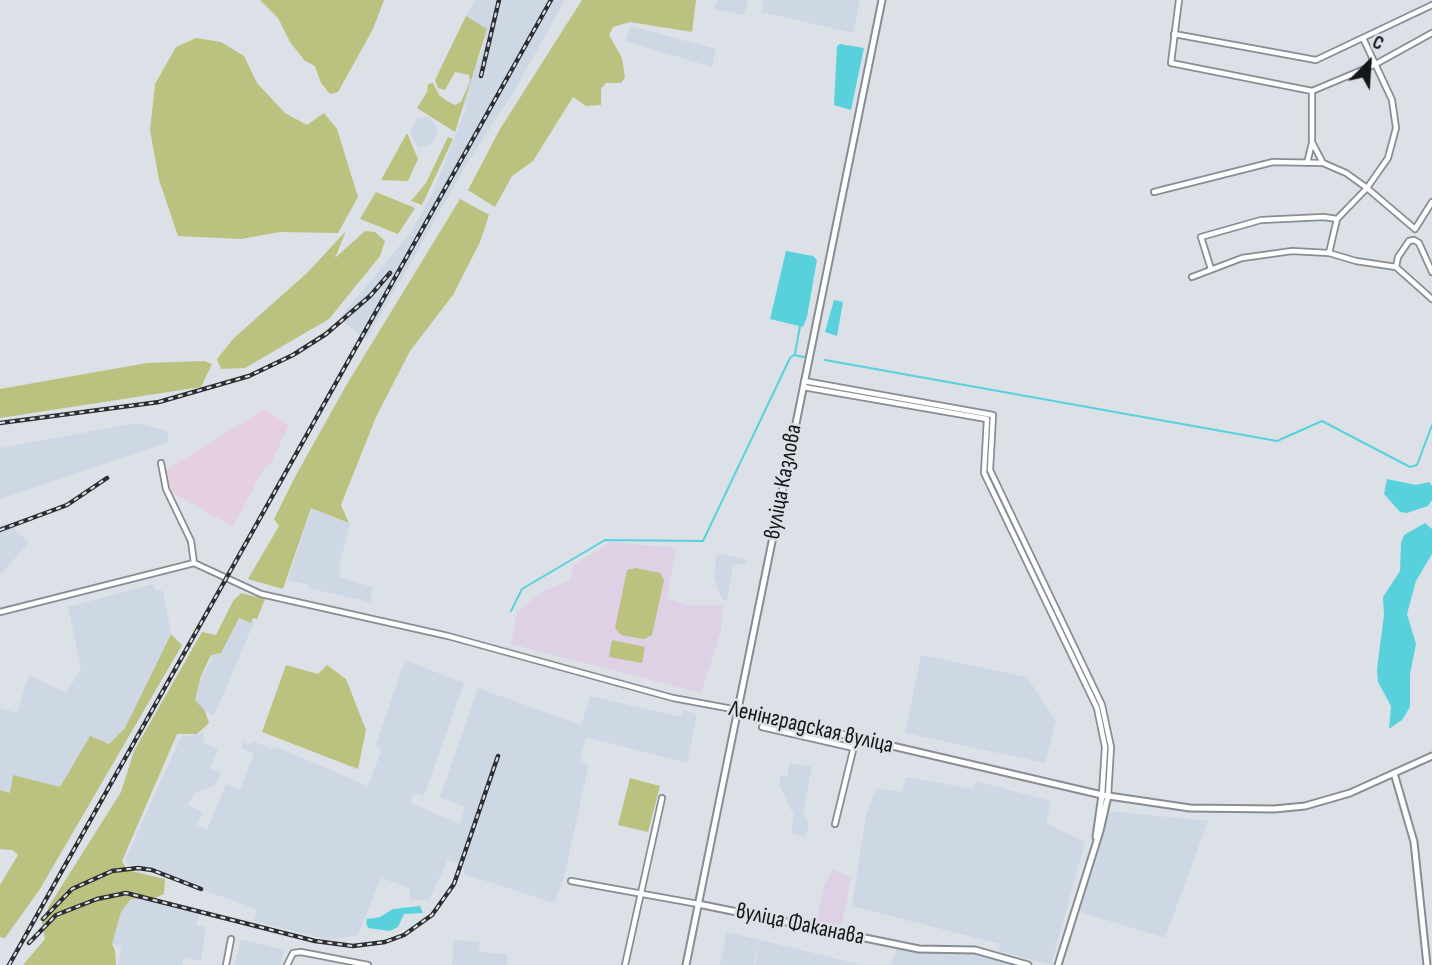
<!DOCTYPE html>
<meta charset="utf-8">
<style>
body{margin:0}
#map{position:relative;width:1432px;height:965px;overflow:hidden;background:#dce1e8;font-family:"Sofia Sans Condensed",sans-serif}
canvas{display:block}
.north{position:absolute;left:1334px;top:28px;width:70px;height:70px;-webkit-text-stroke:5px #dce1e8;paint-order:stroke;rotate:24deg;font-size:19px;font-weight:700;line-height:28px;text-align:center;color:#151619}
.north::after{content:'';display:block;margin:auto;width:24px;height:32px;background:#151619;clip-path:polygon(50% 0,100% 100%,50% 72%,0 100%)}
</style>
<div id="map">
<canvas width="1432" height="965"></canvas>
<div class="north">С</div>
</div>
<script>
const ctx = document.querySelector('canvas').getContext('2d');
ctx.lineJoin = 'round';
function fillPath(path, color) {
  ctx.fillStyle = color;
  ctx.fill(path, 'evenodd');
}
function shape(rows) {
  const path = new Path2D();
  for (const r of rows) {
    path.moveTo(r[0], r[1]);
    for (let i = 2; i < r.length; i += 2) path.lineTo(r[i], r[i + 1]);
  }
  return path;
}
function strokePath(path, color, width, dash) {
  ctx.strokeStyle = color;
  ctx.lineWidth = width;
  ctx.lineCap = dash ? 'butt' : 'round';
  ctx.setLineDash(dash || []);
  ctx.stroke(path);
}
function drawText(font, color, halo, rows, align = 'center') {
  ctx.font = font + ' "Sofia Sans Condensed",sans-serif';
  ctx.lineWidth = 5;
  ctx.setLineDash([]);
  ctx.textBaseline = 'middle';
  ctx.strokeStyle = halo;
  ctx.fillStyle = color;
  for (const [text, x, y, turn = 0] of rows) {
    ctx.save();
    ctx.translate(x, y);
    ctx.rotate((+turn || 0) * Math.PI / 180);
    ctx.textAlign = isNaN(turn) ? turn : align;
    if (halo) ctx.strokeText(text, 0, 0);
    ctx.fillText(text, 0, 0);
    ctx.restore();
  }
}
fillPath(shape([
 [475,0,565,0,515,90,468,162,367,339,339,319,411,232,433,192,467,106,461,102,483,50,487,29,466,16],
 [717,0,748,0,744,15,714,9],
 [763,0,860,0,853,33,761,12],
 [631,26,716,49,712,67,625,41],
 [430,117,438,130,433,143,418,148,410,131,417,118],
 [137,423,167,431,169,442,0,499,0,448],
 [312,508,350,524,338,570,341,571,339,577,373,587,370,602,308,588,309,585,288,580],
 [7,522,29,543,0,575,0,525],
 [717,553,748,560,745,565,733,564,727,600,723,600,719,593,714,576],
 [153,584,155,590,163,591,171,634,125,728,109,744,90,736,60,788,14,775,10,793,0,790,0,708,17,713,29,675,66,693,81,669,68,607],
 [240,619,254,622,214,716,191,702,220,639],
 [921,655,1027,677,1056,721,1045,763,905,733],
 [405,660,464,683,424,796,414,793,410,803,460,824,465,807,440,797,478,688,581,725,590,696,681,717,683,710,697,714,687,763,586,737,580,762,589,765,588,768,564,877,554,903,464,874,464,865,448,860,428,901,410,899,410,888,381,878,358,935,329,940,254,921,257,909,163,876,164,872,142,865,129,865,125,860,181,737,204,733,203,742,218,750,210,768,221,773,216,785,194,793,188,805,203,812,197,825,207,830,226,784,240,790,254,754,241,747,243,742,250,745,253,741,272,749,274,746,368,786,381,751,376,745],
 [790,763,812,767,803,811,809,825,805,837,791,833,794,816,779,784,781,775,787,776],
 [906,777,973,789,976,781,1051,801,1046,823,1085,842,1051,965,998,951,1000,944,852,906,866,816,876,788,902,792],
 [1110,811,1208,821,1165,938,1078,911],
 [142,898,199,915,196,925,206,927,201,961,184,957,182,965,118,965,122,947,112,944,121,912,131,899],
 [727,932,760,940,759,944,761,940,862,965,755,965,758,951,756,950,753,965,720,965],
 [241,939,284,950,281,965,235,965],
 [454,940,480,942,479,952,507,954,507,965,452,965],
 [897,948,917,953,978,953,1015,965,891,965]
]), '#ced7e4');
fillPath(shape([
 [611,542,676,548,667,598,685,605,723,605,721,631,701,693,511,644,517,612,545,590,570,581,573,566],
 [833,869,851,878,841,928,816,923,825,884]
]), '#ded1e5');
fillPath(shape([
 [265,409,289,425,270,465,267,464,262,472,233,527,173,493,164,471]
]), '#e4d0de');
fillPath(shape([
 [260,0,384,0,373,29,338,92,330,94,321,83,315,66,305,61,290,42,278,18],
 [582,0,696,0,692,32,630,22,613,27,609,35,622,58,625,78,621,83,606,83,601,89,601,105,586,106,573,97,533,161,512,176,495,207,468,190,500,129],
 [466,16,487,29,455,132,417,108,427,92,428,84,433,83,439,95,447,101,455,105,461,102,470,82,469,75,455,72,445,90,438,88,435,80],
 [196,38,221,42,244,56,257,83,285,113,307,125,324,113,337,129,358,197,338,233,280,232,241,239,178,236,159,180,150,130,155,84,176,47],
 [407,133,418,159,408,181,381,180],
 [448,137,453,139,422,205,411,201,426,183],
 [376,192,415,208,398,234,360,219],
 [460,199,489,215,480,242,453,295,410,351,376,417,341,505,349,523,311,508,283,589,248,579,279,526,274,519,296,475,347,384],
 [346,231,335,258,365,231,375,232,385,241,380,256,329,319,245,368,221,369,217,359,234,338,307,273],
 [204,361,212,364,201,387,0,418,0,389,147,363],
 [635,568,660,573,664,580,652,635,644,639,621,635,615,628,627,570],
 [241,593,265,599,257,619,253,618,251,623,239,618,221,653,211,655,201,676,195,700,205,711,209,723,197,734,177,734,122,861,127,870,165,879,164,894,153,899,131,899,121,912,112,944,115,950,116,965,23,965,45,939,42,923,49,906,121,792,134,751,202,632,216,635,233,601],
 [171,634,182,645,40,889,5,938,0,937,0,885,18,855,12,850,0,849,0,790,10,793,13,775,60,787,90,736,109,744,125,728],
 [612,640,645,647,642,663,609,657],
 [286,665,318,674,327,665,346,679,366,730,358,769,262,732],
 [630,778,660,786,648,832,618,825]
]), '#bbc17e');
fillPath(shape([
 [840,44,864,48,851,110,834,105,837,46],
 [786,251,813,256,817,260,807,317,803,327,770,319],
 [834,300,843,302,837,336,825,332],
 [1387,479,1416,485,1429,482,1432,486,1432,500,1428,506,1407,513,1400,512,1384,494],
 [1425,523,1432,529,1432,554,1416,581,1407,614,1416,644,1410,674,1410,707,1402,720,1389,729,1391,706,1378,682,1377,669,1384,615,1383,597,1400,571,1401,543,1404,535],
 [420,906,423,913,404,914,398,927,390,931,368,928,366,923,367,919,380,917,393,909]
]), '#59d1dd');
strokePath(shape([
 [795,354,800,326],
 [825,360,1277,441,1322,421,1410,467,1417,465,1432,425],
 [511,611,522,589,605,540,703,541,790,358,794,355,804,357]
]), '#59d1dd', 2);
const minor = shape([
 [1179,0,1171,63,1312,91,1374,65,1432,33],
 [1174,34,1316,60,1432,5],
 [1312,91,1312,142,1323,163],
 [1307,163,1312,143],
 [1154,192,1273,162,1323,163,1346,173,1367,188,1415,229],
 [1415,229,1432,202],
 [1329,253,1337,219,1367,188,1388,158,1396,128,1392,100,1363,38],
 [1211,269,1201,237,1261,220,1324,217,1337,219],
 [1432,272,1419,243,1414,240,1409,241,1398,257,1396,267,1432,299],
 [1192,277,1242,258,1292,251,1329,253,1356,261,1396,267],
 [804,381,993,415,990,470,1102,705,1111,747,1108,796],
 [803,387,987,419,984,473,1097,708,1105,747,1102,795],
 [161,463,166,489,191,541,194,563],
 [0,612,194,563,261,594,448,636,673,698,738,710],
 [762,727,854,748],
 [835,824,856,738],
 [571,881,698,904],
 [226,965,231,939],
 [287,965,293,953,301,952,368,965],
 [625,965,662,798]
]);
const major = shape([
 [738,710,1102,795,1190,808,1274,809,1305,806,1350,793,1432,756],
 [1394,773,1414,842,1427,965],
 [1096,837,1102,795],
 [698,904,919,949,975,950,1028,965],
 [686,965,882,0],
 [1058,965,1100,831,1108,796]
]);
strokePath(minor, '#888d93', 8);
strokePath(major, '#888d93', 9);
strokePath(minor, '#fff', 4.5);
strokePath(major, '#fff', 5);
const rail = shape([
 [481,76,499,0],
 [0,423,159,402,249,376,293,355,326,334,370,296,390,273],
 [0,530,67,505,107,478],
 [43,919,72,889,112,871,138,868,152,870,201,889],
 [29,943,56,915,97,899,126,893,315,941,353,946,385,942,404,935,432,915,454,884,498,756],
 [9,965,551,0]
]);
strokePath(rail, '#2d2e32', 4.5);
strokePath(rail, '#dce1e8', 2, [5]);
drawText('23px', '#151619', '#dce1e8', [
 ["вуліца Казлова",784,482,-79],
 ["Ленінградская вуліца",811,728,13],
 ["вуліца Факанава",800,925,12]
]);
</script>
